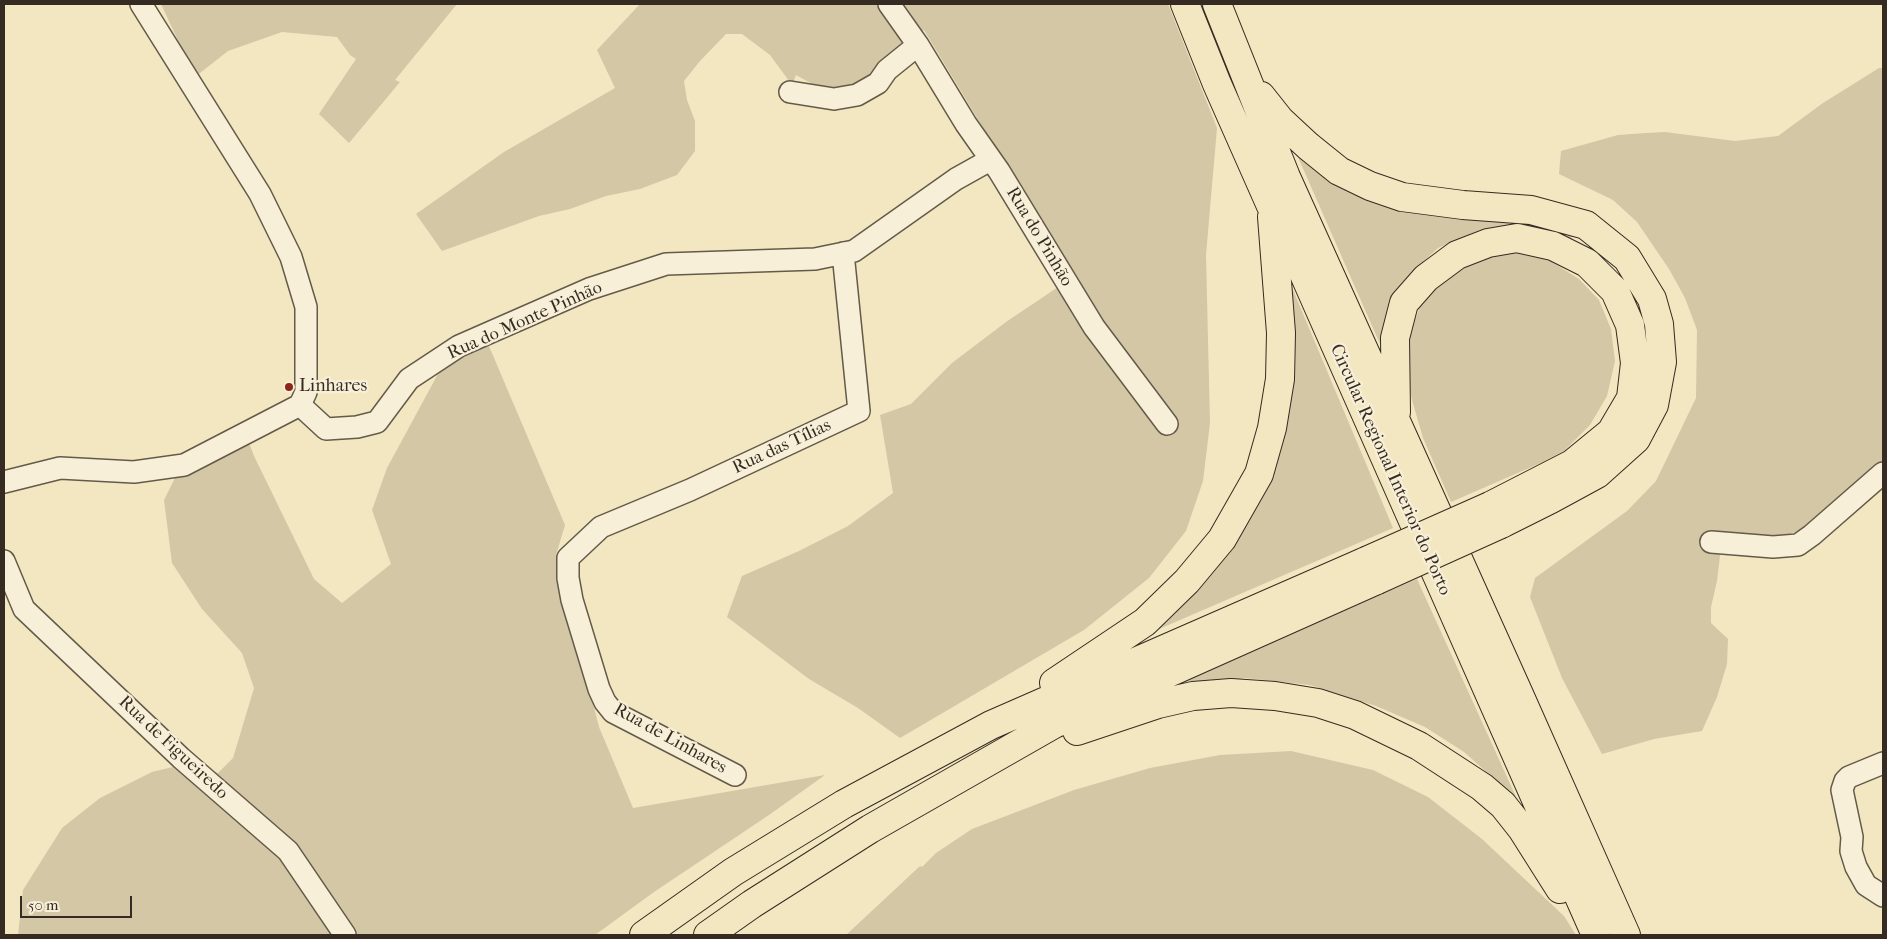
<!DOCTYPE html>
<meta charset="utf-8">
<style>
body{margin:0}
#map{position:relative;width:1887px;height:939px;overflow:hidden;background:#f3e7c1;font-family:"IM FELL French Canon",serif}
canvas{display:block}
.frame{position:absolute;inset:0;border:5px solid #352b22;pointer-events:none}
.scale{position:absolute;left:20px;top:896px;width:112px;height:22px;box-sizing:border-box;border:2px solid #352b22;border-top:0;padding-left:6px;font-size:15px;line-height:18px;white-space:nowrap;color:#352b22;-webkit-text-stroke:4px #f7efd7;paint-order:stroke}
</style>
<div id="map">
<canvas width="1887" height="939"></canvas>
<div class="frame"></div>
<div class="scale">50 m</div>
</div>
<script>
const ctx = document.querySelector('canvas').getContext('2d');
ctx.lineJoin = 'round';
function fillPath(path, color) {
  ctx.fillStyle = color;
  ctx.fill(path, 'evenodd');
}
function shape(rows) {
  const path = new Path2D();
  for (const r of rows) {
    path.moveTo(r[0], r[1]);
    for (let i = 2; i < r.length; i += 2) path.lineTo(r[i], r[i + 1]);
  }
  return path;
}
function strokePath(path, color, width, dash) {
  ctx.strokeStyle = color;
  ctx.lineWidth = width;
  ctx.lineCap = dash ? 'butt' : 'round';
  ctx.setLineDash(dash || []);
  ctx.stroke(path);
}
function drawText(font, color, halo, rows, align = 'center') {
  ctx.font = font + ' "IM FELL French Canon",serif';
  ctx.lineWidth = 4.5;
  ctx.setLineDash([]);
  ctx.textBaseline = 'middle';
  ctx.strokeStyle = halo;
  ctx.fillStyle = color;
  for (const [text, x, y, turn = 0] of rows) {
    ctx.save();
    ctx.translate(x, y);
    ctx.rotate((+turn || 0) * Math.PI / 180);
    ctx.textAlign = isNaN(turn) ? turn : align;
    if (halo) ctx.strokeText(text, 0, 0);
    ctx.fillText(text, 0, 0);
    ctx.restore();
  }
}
fillPath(shape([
 [161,4,457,4,395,80,400,82,349,143,319,114,356,59,350,55,337,37,282,32,228,51,195,77],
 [640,4,1168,4,1217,128,1206,255,1210,423,1203,481,1186,531,1149,578,1084,630,900,738,858,708,809,679,727,617,742,576,799,551,848,526,893,493,880,415,911,404,952,363,1006,322,1073,277,924,30,881,72,852,90,814,85,796,75,792,85,770,55,742,34,726,34,700,61,684,81,687,100,695,121,695,151,677,175,640,189,606,196,570,209,539,216,442,251,416,214,504,152,615,88,597,50],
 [1879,68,1883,68,1883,462,1812,525,1781,538,1721,547,1717,581,1711,607,1711,623,1728,639,1727,664,1717,697,1702,731,1654,739,1602,754,1562,678,1530,597,1535,578,1627,511,1656,481,1696,398,1697,330,1685,298,1669,269,1637,222,1613,200,1559,174,1561,151,1618,135,1646,133,1665,132,1735,141,1778,136,1823,103],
 [1294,148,1480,212,1572,232,1571,241,1520,226,1479,230,1438,248,1412,272,1388,313,1380,344],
 [1519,250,1549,260,1579,279,1599,300,1611,329,1615,361,1607,396,1590,425,1564,451,1543,462,1451,502,1423,438,1412,400,1406,369,1410,332,1422,302,1450,271,1483,255],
 [1288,278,1393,528,1143,636,1232,539,1273,478,1289,414,1294,354],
 [486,339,565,525,556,555,563,587,599,727,633,808,825,775,769,815,654,892,595,935,18,935,23,890,62,828,100,798,152,772,177,766,218,773,233,758,254,688,242,653,202,609,172,563,164,500,177,474,245,432,254,456,314,579,342,603,391,564,372,510,387,468,439,372],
 [1417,579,1517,799,1464,752,1425,727,1376,706,1310,685,1245,678,1182,687,1178,681],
 [1291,751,1373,770,1428,797,1482,839,1564,916,1576,935,846,935,920,866,922,867,936,853,972,829,1074,790,1150,768,1220,755]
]), '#d3c7a6');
const minor = shape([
 [141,4,260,194,291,257,306,307,306,392,300,405],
 [889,4,918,45,966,124,999,171,1094,327,1167,424],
 [790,92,834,99,857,95,878,83,887,70,918,45],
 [300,405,326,429,357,427,377,422,409,379,459,346,589,289,666,264,815,259,854,251,956,179,990,160],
 [4,482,60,468,134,472,184,465,300,405],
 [1711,542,1773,547,1798,545,1812,535,1883,473],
 [4,561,24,609,181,758,288,851,345,935],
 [1883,763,1849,777,1845,781,1842,790,1852,837,1851,851,1856,867,1866,885,1883,896],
 [735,775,613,712,605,702,599,689,572,600,568,578,568,558,601,527,690,490,859,411,843,253]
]);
const highway = shape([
 [1185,4,1217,84,1271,206,1296,256,1596,935],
 [1217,4,1286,177,1518,692,1626,935],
 [1261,96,1280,120,1308,146,1339,171,1370,186,1402,197,1463,205,1531,210,1586,225,1627,258,1652,299,1659,324,1662,362,1654,405,1636,439,1597,474,1551,499,1501,524],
 [1396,412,1395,338,1404,303,1426,278,1457,255,1488,243,1517,238,1553,246,1587,263,1615,291,1630,325,1635,363,1631,398,1611,432,1572,464,1490,506],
 [1054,683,1145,622,1187,581,1222,539,1259,474,1272,428,1280,379,1281,333,1272,217],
 [1077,731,1158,704,1193,696,1231,693,1275,696,1318,703,1355,715,1419,746,1482,787,1503,805,1522,829,1560,889],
 [644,935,733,872,844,804,991,725,1366,561],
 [708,935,752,904,870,829,1054,724,1377,580]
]);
strokePath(minor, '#645a4a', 24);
strokePath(highway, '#352b22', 30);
strokePath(minor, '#f7efd7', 21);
strokePath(highway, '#f3e7c1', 28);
const highwayBridge = shape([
 [1366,561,1490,506],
 [1377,580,1501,524]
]);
strokePath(highwayBridge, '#352b22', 30, []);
strokePath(highwayBridge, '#f3e7c1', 28);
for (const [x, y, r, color] of [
 [289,387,5,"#8f2418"]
]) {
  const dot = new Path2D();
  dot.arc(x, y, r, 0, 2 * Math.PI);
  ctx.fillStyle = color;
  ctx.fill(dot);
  strokePath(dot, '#f7efd7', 2);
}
drawText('18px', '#352b22', '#f7efd7', [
 ["Rua do Pinhão",1039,237,59],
 ["Rua do Monte Pinhão",525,321,-24],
 ["Rua das Tílias",782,447,-25],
 ["Circular Regional Interior do Porto",1390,470,66],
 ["Rua de Linhares",670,739,29],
 ["Rua de Figueiredo",173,748,43]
]);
drawText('18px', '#352b22', '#f7efd7', [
 ["Linhares",299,387]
], 'left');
</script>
